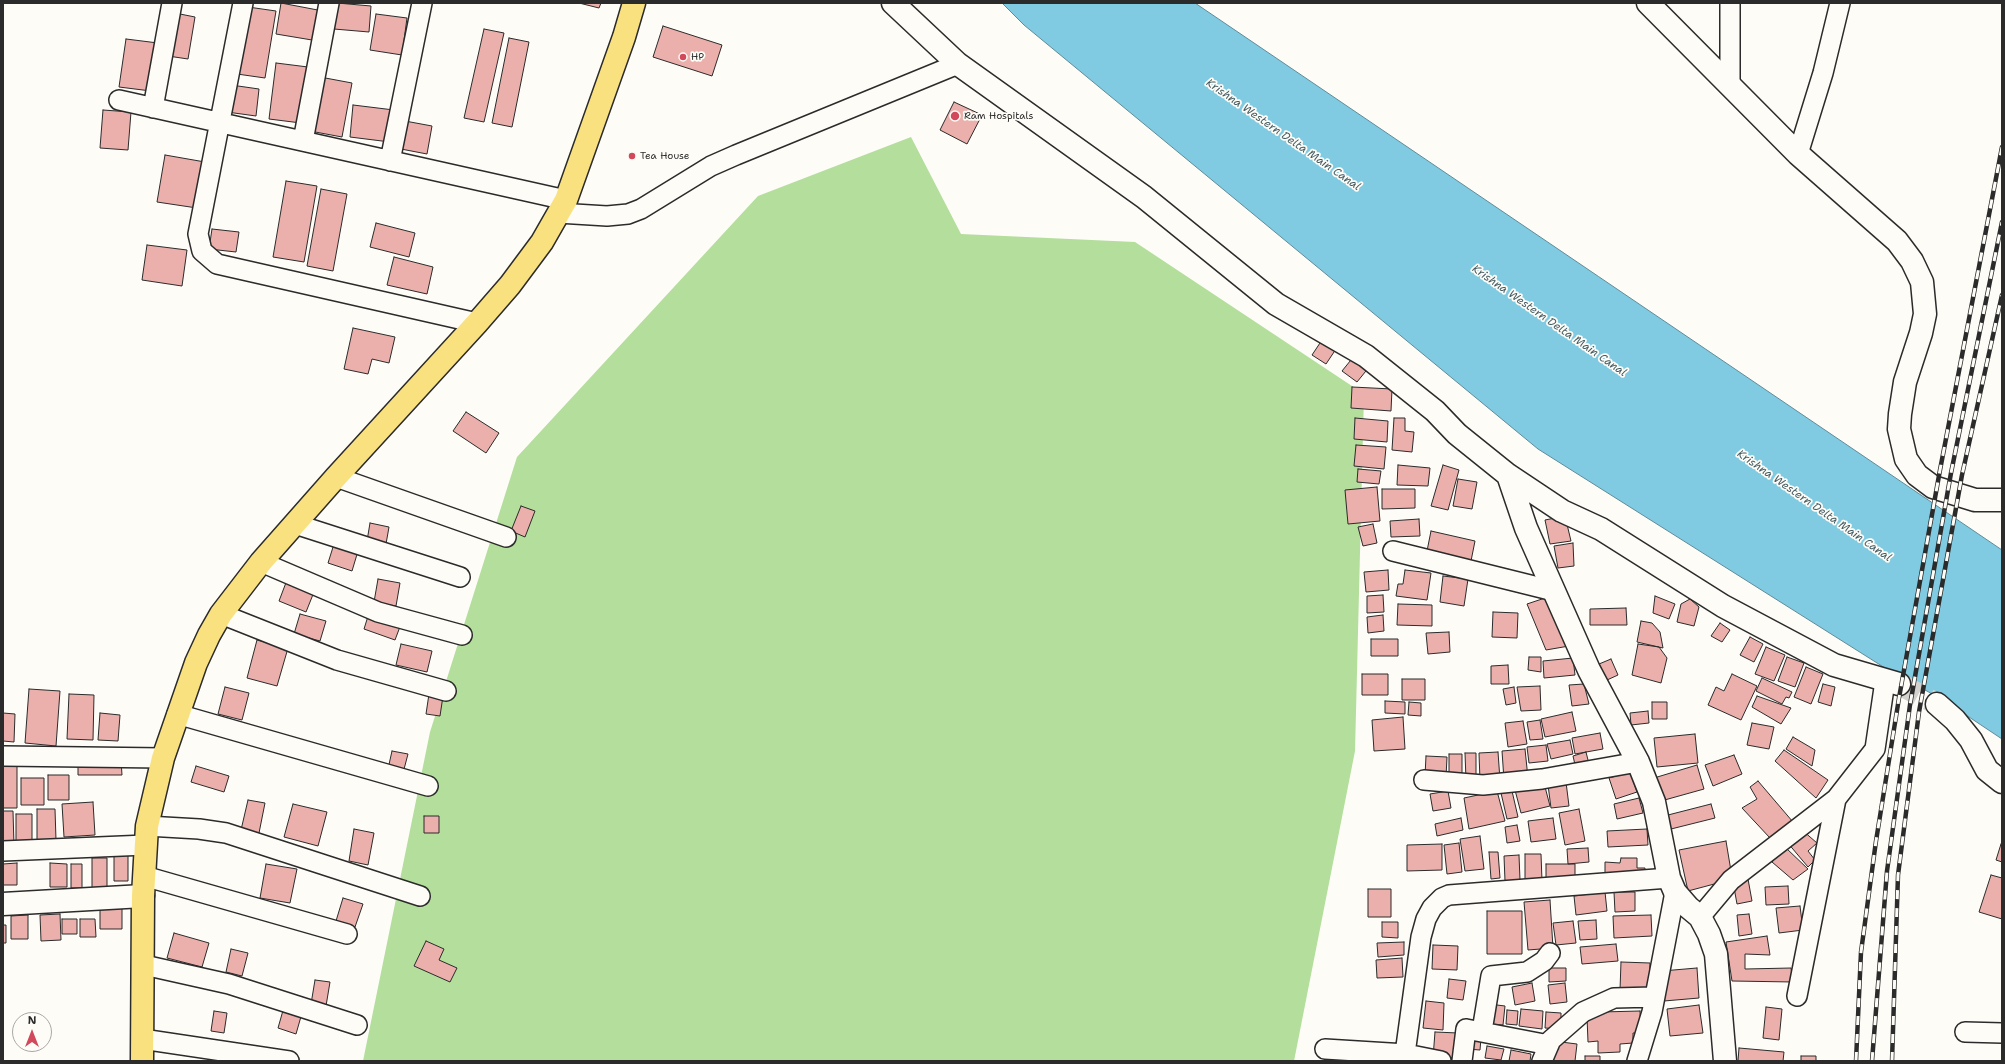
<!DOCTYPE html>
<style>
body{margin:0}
#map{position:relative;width:2005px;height:1064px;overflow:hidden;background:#fdfcf7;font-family:"Shantell Sans",sans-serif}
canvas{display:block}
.frame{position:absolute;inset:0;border:4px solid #2b2b2b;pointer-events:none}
.north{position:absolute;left:12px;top:1012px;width:40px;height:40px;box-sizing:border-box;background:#fdfcf7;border:1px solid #a9a8a5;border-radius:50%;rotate:0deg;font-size:11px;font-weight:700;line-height:16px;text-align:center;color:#2b2b2b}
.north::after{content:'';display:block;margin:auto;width:14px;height:18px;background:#d1495b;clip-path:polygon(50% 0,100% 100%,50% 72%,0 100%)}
</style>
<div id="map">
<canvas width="2005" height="1064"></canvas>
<div class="frame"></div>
<div class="north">N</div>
</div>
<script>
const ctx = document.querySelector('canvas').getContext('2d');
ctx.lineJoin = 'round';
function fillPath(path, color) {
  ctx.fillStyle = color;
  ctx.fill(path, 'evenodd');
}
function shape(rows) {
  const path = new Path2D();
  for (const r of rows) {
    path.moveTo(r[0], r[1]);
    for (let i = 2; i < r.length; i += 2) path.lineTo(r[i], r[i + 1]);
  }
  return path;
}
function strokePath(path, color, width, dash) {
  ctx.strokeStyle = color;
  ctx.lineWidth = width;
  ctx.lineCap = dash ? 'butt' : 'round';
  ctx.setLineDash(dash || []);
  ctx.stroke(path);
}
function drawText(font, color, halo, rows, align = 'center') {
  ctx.font = font + ' "Shantell Sans",sans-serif';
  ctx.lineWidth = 3.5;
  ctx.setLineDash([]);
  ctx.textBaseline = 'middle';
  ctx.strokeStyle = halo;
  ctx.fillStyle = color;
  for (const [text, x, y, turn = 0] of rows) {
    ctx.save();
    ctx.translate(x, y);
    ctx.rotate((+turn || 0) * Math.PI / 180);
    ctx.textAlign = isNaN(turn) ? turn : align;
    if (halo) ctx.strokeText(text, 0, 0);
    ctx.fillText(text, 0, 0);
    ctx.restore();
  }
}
fillPath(shape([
 [911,137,961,234,1135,242,1364,394,1355,751,1294,1061,363,1061,430,732,517,457,758,196]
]), '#b3de9b');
const water = shape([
 [1002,3,1195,3,2002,550,2002,739,1945,701,1885,668,1538,449,1024,25,1002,3]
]);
fillPath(water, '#81cbe2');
strokePath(water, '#5f8b99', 1);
const building = shape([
 [281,3,323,11,318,41,276,34,281,3],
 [337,3,371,6,369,32,334,29,337,3],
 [579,3,601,3,599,8,579,3],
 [248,7,276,11,265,78,237,74,248,7],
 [175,13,195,17,188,59,168,56,175,13],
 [376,14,407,18,402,55,370,50,376,14],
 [663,26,722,45,712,76,653,57,663,26],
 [484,29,504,33,484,122,464,118,484,29],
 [509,38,529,42,512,127,492,123,509,38],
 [126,39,158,43,151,91,119,87,126,39],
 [276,63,308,67,301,123,269,119,276,63],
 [320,77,352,83,342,137,310,131,320,77],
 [231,85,259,89,256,116,227,112,231,85],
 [954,102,982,115,967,144,940,130,954,102],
 [353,105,394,110,390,142,350,137,353,105],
 [103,110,131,112,128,150,100,148,103,110],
 [405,121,432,126,427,154,401,149,405,121],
 [165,155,205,162,197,208,157,202,165,155],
 [286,181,317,186,304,262,273,257,286,181],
 [321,189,347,194,333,271,307,266,321,189],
 [376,223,415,233,409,257,370,247,376,223],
 [212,229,239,232,236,252,209,249,212,229],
 [147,245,187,250,182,286,142,280,147,245],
 [394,257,433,267,427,294,387,285,394,257],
 [353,328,395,337,389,363,372,359,368,374,344,369,353,328],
 [1322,340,1336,349,1326,364,1312,355,1322,340],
 [1355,355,1370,366,1357,382,1342,371,1355,355],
 [1352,387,1392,389,1391,411,1351,408,1352,387],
 [466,412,499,433,486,453,453,431,466,412],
 [1355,418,1388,421,1387,442,1354,439,1355,418],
 [1394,418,1405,418,1405,431,1414,432,1412,452,1392,450,1394,418],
 [1356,445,1386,447,1384,469,1354,466,1356,445],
 [1398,465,1430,468,1428,486,1397,485,1398,465],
 [1443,465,1459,470,1448,510,1431,506,1443,465],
 [1358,469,1381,471,1379,484,1357,482,1358,469],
 [1458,479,1477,482,1472,509,1453,506,1458,479],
 [1377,487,1380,521,1348,524,1345,490,1377,487],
 [1382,489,1415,489,1415,508,1382,509,1382,489],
 [521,506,535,511,525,537,511,531,521,506],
 [1565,516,1571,541,1550,544,1545,520,1565,516],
 [1419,519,1420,536,1391,537,1390,521,1419,519],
 [370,523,389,527,386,544,367,541,370,523],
 [1373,524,1377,543,1363,546,1358,527,1373,524],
 [1431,531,1475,541,1471,561,1427,551,1431,531],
 [1573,543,1574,566,1558,568,1554,546,1573,543],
 [334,544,358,551,352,571,328,563,334,544],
 [1388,570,1389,590,1366,592,1364,572,1388,570],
 [1405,570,1431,573,1427,600,1396,596,1398,584,1403,584,1405,570],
 [1443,576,1468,579,1464,606,1440,602,1443,576],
 [378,579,400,583,396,606,374,602,378,579],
 [287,580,314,592,306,612,279,601,287,580],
 [1383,595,1384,612,1367,613,1367,596,1383,595],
 [1655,596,1675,604,1669,619,1653,613,1655,596],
 [1545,598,1569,646,1546,650,1527,604,1545,598],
 [1690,599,1699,607,1694,626,1677,622,1681,604,1690,599],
 [1398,604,1432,605,1432,626,1397,625,1398,604],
 [1626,608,1627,625,1590,625,1590,609,1626,608],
 [1493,612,1518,613,1517,638,1492,637,1493,612],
 [369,613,401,624,395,640,364,629,369,613],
 [300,614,326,621,320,641,294,634,300,614],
 [1383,615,1384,631,1368,633,1367,617,1383,615],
 [1641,621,1652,623,1660,632,1663,648,1637,642,1641,621],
 [1720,623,1730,630,1722,642,1711,636,1720,623],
 [1449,632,1450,652,1428,654,1426,633,1449,632],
 [1750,637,1763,644,1754,662,1740,655,1750,637],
 [1371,639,1398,639,1398,656,1371,656,1371,639],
 [257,640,288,648,277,686,247,678,257,640],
 [401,644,432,651,427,672,396,665,401,644],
 [1638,644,1659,647,1667,658,1661,683,1632,675,1638,644],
 [1766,647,1785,655,1774,681,1755,674,1766,647],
 [1529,657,1541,657,1541,672,1528,670,1529,657],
 [1787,657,1804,663,1795,687,1778,681,1787,657],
 [1573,658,1575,675,1544,678,1543,661,1573,658],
 [1611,659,1618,675,1607,680,1599,664,1611,659],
 [1508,665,1509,684,1491,684,1491,666,1508,665],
 [1806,667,1823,674,1811,704,1794,697,1806,667],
 [1362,674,1388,674,1388,695,1362,695,1362,674],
 [1732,674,1757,686,1741,720,1708,705,1716,687,1724,691,1732,674],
 [1762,678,1792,692,1789,698,1786,697,1782,704,1756,691,1762,678],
 [1402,679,1425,679,1425,700,1402,700,1402,679],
 [1584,684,1589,704,1572,706,1569,685,1584,684],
 [1823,684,1835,687,1831,706,1818,702,1823,684],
 [1540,686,1541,710,1521,711,1517,687,1540,686],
 [225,687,249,693,242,720,218,714,225,687],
 [1514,687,1516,703,1506,705,1503,689,1514,687],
 [29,689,60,691,56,746,25,743,29,689],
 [69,694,94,695,93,740,67,739,69,694],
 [429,694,443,696,440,716,426,714,429,694],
 [1757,696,1791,708,1781,724,1752,707,1757,696],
 [1385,701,1405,702,1405,714,1385,713,1385,701],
 [1409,702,1421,703,1421,716,1408,715,1409,702],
 [1652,702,1667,702,1667,719,1652,719,1652,702],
 [1648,711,1649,723,1631,725,1630,713,1648,711],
 [1572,712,1576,731,1545,737,1541,719,1572,712],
 [3,713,15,714,14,742,3,741,3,713],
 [100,713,120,715,118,741,98,740,100,713],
 [1403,717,1405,749,1374,751,1372,720,1403,717],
 [1540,720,1543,739,1530,740,1527,722,1540,720],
 [1523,721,1527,744,1508,747,1505,723,1523,721],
 [1752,723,1774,727,1769,749,1747,745,1752,723],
 [1600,733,1603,749,1575,754,1572,738,1600,733],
 [1695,734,1698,763,1657,767,1654,738,1695,734],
 [1793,737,1815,750,1812,766,1786,749,1793,737],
 [1570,740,1573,754,1551,759,1547,744,1570,740],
 [1546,745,1548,761,1529,763,1527,747,1546,745],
 [1525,749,1528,778,1504,780,1502,751,1525,749],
 [1784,750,1828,780,1816,798,1775,761,1784,750],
 [392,751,408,754,403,773,388,769,392,751],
 [1498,752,1500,780,1480,781,1479,753,1498,752],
 [1586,752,1590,768,1576,769,1573,756,1586,752],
 [1465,753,1476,753,1476,780,1466,780,1465,753],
 [1449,754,1462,754,1462,779,1449,779,1449,754],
 [1734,755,1742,774,1713,786,1705,765,1734,755],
 [1426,756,1447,757,1446,777,1425,776,1426,756],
 [121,760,122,775,78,775,78,761,121,760],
 [1697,765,1704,789,1661,801,1654,778,1697,765],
 [3,766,17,766,17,808,3,808,3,766],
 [196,766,229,776,224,792,191,782,196,766],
 [1630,772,1637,792,1616,799,1609,778,1630,772],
 [48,775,69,775,69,800,48,800,48,775],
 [21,778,44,778,44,805,21,805,21,778],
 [1758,781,1793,822,1770,838,1742,808,1757,799,1750,787,1758,781],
 [1566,782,1569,806,1551,808,1548,785,1566,782],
 [1544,783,1550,806,1521,813,1515,790,1544,783],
 [1448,791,1451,808,1433,811,1430,794,1448,791],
 [1497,791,1505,821,1469,829,1464,798,1497,791],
 [1512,791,1518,817,1507,819,1501,793,1512,791],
 [1639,798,1643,813,1617,819,1614,804,1639,798],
 [248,800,265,803,259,833,241,830,248,800],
 [93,802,95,835,64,837,62,804,93,802],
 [293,804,327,812,318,846,284,837,293,804],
 [1711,804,1715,818,1671,829,1668,815,1711,804],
 [37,809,55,809,56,840,37,840,37,809],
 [1579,809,1585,841,1565,845,1559,813,1579,809],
 [3,811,13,811,14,846,3,846,3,811],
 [16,814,32,814,32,842,16,842,16,814],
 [424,816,439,816,439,833,424,833,424,816],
 [1461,818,1463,830,1437,836,1435,824,1461,818],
 [1553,818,1556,839,1531,842,1528,821,1553,818],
 [1517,825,1520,841,1507,843,1505,827,1517,825],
 [354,829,374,833,368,865,349,861,354,829],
 [1647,829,1648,845,1608,847,1607,831,1647,829],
 [1802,830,1817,843,1808,851,1815,860,1808,867,1787,842,1802,830],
 [1480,836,1484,869,1465,871,1460,839,1480,836],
 [1726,841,1731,871,1718,883,1688,891,1679,850,1726,841],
 [1459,843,1462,872,1447,874,1444,845,1459,843],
 [1442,844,1442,870,1407,871,1407,845,1442,844],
 [2001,844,2002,844,2002,862,1996,860,2001,844],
 [1588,848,1589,862,1568,864,1567,849,1588,848],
 [1786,848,1808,869,1793,880,1772,862,1786,848],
 [114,852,128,852,128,881,114,881,114,852],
 [1489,852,1498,852,1500,878,1491,879,1489,852],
 [1525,854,1541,854,1542,881,1525,882,1525,854],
 [1519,855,1520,880,1505,881,1504,856,1519,855],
 [92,858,107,858,107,889,92,889,92,858],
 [1621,858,1637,858,1637,868,1645,868,1645,876,1605,875,1605,862,1620,863,1621,858],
 [17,863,17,885,3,885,3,864,17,863],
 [50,863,67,864,67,887,50,887,50,863],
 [71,864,82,864,82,888,71,888,71,864],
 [266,864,297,869,290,903,260,898,266,864],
 [1546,864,1575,864,1575,882,1546,883,1546,864],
 [1991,875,2002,878,2002,919,1979,912,1991,875],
 [1748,879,1752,901,1737,904,1733,882,1748,879],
 [1788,886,1789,904,1766,905,1765,887,1788,886],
 [1368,889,1391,889,1391,917,1368,917,1368,889],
 [1605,892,1607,911,1576,915,1574,896,1605,892],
 [1614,892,1635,892,1635,911,1615,912,1614,892],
 [343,898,363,904,355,927,336,921,343,898],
 [1550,900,1553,948,1528,950,1524,902,1550,900],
 [100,905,122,905,122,929,100,929,100,905],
 [1800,906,1803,930,1779,933,1776,908,1800,906],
 [1487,911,1522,911,1522,954,1487,954,1487,911],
 [60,914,61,940,41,941,40,915,60,914],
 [1749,914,1752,934,1739,936,1737,915,1749,914],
 [28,915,28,939,11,939,11,916,28,915],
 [1651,915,1652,936,1614,938,1613,916,1651,915],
 [62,919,77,919,77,934,62,934,62,919],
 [80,919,95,919,96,937,80,937,80,919],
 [1596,920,1597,939,1580,940,1578,921,1596,920],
 [1573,921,1576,943,1556,945,1553,923,1573,921],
 [1382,922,1398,922,1398,938,1382,937,1382,922],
 [3,925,6,925,6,943,3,943,3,925],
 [174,933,209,943,202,967,167,958,174,933],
 [1767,936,1770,955,1745,954,1745,969,1791,968,1793,982,1732,981,1726,942,1767,936],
 [426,941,444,949,439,960,457,968,450,982,414,966,426,941],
 [1404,942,1404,955,1378,957,1377,943,1404,942],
 [1616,944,1618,961,1582,964,1580,947,1616,944],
 [1433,945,1458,946,1457,970,1432,969,1433,945],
 [231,949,248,953,242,976,226,972,231,949],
 [1402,958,1403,977,1377,978,1376,960,1402,958],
 [1621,962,1650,963,1649,991,1620,990,1621,962],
 [1549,968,1566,968,1566,981,1549,982,1549,968],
 [1697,968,1699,998,1664,1001,1662,971,1697,968],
 [1449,979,1466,981,1463,1000,1447,998,1449,979],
 [315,980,330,982,326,1006,311,1004,315,980],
 [1532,983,1535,1001,1515,1005,1512,987,1532,983],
 [1565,983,1567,1002,1550,1004,1548,985,1565,983],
 [1426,1001,1444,1003,1443,1030,1423,1028,1426,1001],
 [1489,1004,1505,1006,1503,1025,1486,1024,1489,1004],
 [1699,1005,1703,1033,1670,1036,1667,1009,1699,1005],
 [284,1007,302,1013,296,1034,278,1028,284,1007],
 [1766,1007,1782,1009,1779,1040,1763,1038,1766,1007],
 [1521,1009,1543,1011,1542,1029,1519,1026,1521,1009],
 [1507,1010,1518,1011,1517,1025,1506,1024,1507,1010],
 [214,1011,227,1013,224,1033,211,1031,214,1011],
 [1640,1011,1641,1033,1633,1033,1633,1043,1620,1044,1620,1052,1598,1053,1598,1041,1588,1042,1587,1017,1601,1012,1640,1011],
 [1546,1012,1561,1013,1561,1029,1545,1028,1546,1012],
 [1435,1032,1458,1033,1456,1059,1433,1058,1435,1032],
 [1468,1037,1481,1038,1480,1050,1467,1049,1468,1037],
 [1553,1041,1577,1044,1575,1061,1550,1061,1553,1041],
 [1487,1046,1504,1049,1501,1060,1485,1058,1487,1046],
 [1739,1048,1784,1052,1783,1061,1738,1061,1739,1048],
 [1511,1050,1531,1054,1530,1061,1509,1061,1511,1050],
 [1585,1056,1600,1056,1600,1061,1585,1061,1585,1056],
 [1801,1056,1816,1056,1816,1061,1801,1061,1801,1056]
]);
fillPath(building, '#ebb0ac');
strokePath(building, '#2b2b2b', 1);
strokePath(shape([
 [1899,684,1937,704]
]), '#d3d2ce', 22, [22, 11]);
const street = shape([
 [243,3,198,234,202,251,217,264,477,323],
 [1730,3,1730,84],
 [119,100,566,200],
 [153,108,172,3],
 [303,141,329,3],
 [1798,154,1823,73,1840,3],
 [390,161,422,3],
 [558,213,607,216,628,214,641,209,711,166,736,155,958,64],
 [336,477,506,537],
 [295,524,460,577],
 [1393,551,1554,591],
 [261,562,378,612,462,635],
 [221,614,337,660,446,691],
 [177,714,428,786],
 [3,756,163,758],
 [1424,780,1483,785,1542,779,1638,762],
 [1836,799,1875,749,1885,681],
 [147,826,199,829,226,833,420,896],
 [3,851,146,845],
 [144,876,347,934],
 [1700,917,1731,880,1836,799,1797,996],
 [144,965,229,984,357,1025],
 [1482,1031,1491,976,1527,972,1544,961,1550,953],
 [1965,1032,2002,1033],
 [142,1039,289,1061],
 [1325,1049,1406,1054,1441,1061],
 [1404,1061,1421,937,1426,919,1432,908,1442,898,1449,895,1669,878],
 [1462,1061,1466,1029,1549,1045],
 [1542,1061,1551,1040,1583,1012,1614,998,1654,997],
 [1637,1061,1652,1012,1675,892]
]);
const secondary = shape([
 [893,3,958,64,1144,197,1276,304,1366,356,1435,411,1457,434,1508,475,1562,511,1601,529,1723,606,1834,665,1899,684],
 [1648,3,1798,154,1897,241,1912,261,1922,282,1925,314,1921,333,1905,382,1900,414,1899,429,1906,459,1917,475,1933,487,1975,500,2002,500],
 [1508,475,1526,528,1589,670,1638,762,1654,802,1669,878,1675,892,1688,907,1700,917,1709,934,1716,954,1725,1061],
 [1937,704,1955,720,1971,740,1987,770,2002,782],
 [3,904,143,896]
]);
const primary = shape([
 [142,1061,143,896,147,826,163,758,196,663,209,635,221,614,261,562,336,477,477,323,510,285,542,242,566,200,624,37,634,3]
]);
strokePath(street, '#2b2b2b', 22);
strokePath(secondary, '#2b2b2b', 25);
strokePath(primary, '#2b2b2b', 25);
strokePath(street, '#fdfcf7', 19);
strokePath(secondary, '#fdfcf7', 22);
strokePath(primary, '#fae180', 22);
const rail = shape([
 [1856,1061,1861,952,1876,841,1899,698,1940,470,2002,147],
 [1872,1061,1887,871,1910,705,1951,473,2002,222],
 [1892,1061,1898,875,1919,712,1962,475,2002,295]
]);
strokePath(rail, '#2b2b2b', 4.5);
strokePath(rail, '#fdfcf7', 3, [9]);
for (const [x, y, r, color] of [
 [683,57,4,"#d1495b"],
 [955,116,5,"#d1495b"],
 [632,156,4,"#d1495b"]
]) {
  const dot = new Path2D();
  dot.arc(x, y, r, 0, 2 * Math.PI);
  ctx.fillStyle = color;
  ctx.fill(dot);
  strokePath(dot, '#fdfcf7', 1.5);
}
drawText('10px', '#2b2b2b', '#fdfcf7', [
 ["HP",691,57],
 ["Ram Hospitals",964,116],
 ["Tea House",640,156]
], 'left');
drawText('italic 11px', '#455b62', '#fdfcf7', [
 ["Krishna Western Delta Main Canal",1283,135,35],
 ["Krishna Western Delta Main Canal",1549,321,35],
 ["Krishna Western Delta Main Canal",1814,506,35]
]);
</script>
